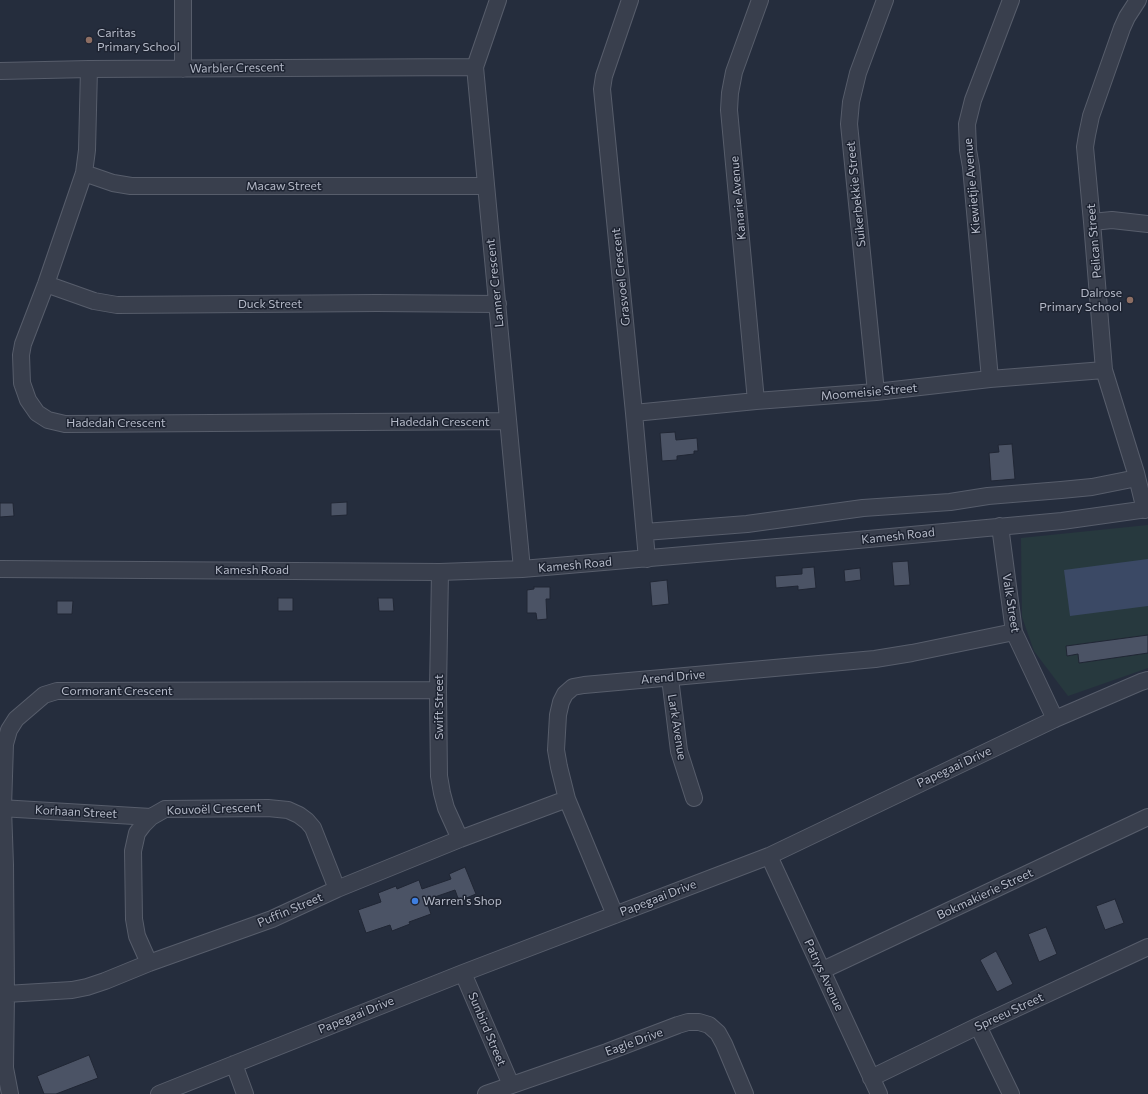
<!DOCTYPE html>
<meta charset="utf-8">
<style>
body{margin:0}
canvas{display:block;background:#252d3d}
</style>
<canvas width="1148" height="1094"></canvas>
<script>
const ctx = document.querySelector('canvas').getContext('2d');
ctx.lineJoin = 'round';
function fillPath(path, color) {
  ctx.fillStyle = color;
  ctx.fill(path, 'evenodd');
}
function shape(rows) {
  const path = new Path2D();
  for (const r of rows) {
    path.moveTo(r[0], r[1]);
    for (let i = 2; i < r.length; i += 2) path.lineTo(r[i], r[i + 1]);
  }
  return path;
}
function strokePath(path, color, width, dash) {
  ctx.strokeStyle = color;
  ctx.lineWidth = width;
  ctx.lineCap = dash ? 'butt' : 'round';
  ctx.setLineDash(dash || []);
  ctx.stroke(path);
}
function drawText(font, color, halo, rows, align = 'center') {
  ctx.font = font + ' Commissioner,sans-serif';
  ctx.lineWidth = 3;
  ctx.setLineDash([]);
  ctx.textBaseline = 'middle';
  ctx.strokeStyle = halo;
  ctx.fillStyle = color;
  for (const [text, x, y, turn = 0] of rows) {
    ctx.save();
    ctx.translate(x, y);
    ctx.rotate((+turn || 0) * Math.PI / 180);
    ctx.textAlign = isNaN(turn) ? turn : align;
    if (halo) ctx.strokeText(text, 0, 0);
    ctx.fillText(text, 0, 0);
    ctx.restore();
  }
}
fillPath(shape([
 [1148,525,1148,668,1068,696,1034,651,1022,617,1021,538]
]), '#27393e');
fillPath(shape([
 [1148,559,1148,606,1070,616,1064,570]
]), '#3b4965');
const building = shape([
 [675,432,676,440,697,438,698,451,694,451,694,454,677,456,677,460,662,461,660,433,675,432],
 [1012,444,1015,479,991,481,989,453,999,452,998,445,1012,444],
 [347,502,347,515,331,516,331,503,347,502],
 [0,503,13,503,14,516,0,517,0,503],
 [908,561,910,585,894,586,892,562,908,561],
 [814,567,816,588,798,590,798,586,776,588,775,576,802,574,802,568,814,567],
 [860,568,861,580,845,582,844,570,860,568],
 [667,580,669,604,652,606,650,582,667,580],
 [534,587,550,587,550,599,546,599,547,619,537,620,536,613,527,613,527,590,534,589,534,587],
 [278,598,293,598,293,611,278,611,278,598],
 [378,598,393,598,394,611,379,611,378,598],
 [57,601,73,601,72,614,57,614,57,601],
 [1148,635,1148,653,1079,663,1078,654,1067,656,1066,646,1148,635],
 [465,867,476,894,459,901,455,890,426,900,431,914,409,922,410,924,392,931,390,925,366,933,358,910,381,902,378,893,396,886,397,889,419,880,422,889,451,879,449,874,465,867],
 [1115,899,1124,923,1105,930,1096,906,1115,899],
 [1046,927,1057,954,1039,962,1028,934,1046,927],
 [996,951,1013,984,997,992,980,960,996,951],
 [89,1055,98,1078,56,1094,44,1094,37,1076,89,1055]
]);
fillPath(building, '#4b5365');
strokePath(building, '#202634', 1);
const minor = shape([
 [183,0,183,69],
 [498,0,475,67,522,569],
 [630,0,604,76,602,89,634,413,647,559],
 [1138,0,1127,17,1122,28,1091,116,1087,135,1085,147,1092,222,1104,370,1136,473,1145,510],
 [89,69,87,150,84,173,46,284,23,344,21,355,22,383,28,400,37,413,48,420,65,424,508,421],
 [0,71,89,69,475,67],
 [84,173,113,183,131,186,485,186],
 [1092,222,1112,220,1148,224],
 [46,284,94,301,117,305,377,303,498,304],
 [990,379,971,167,968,150,967,124,973,100,1011,0],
 [876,392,849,124,851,102,858,73,885,0],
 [756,401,729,110,730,93,734,72,760,0],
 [634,413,756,401,876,392,990,379,1104,370],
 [1000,526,1014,632,1055,719],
 [645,532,747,524,863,508,950,502,988,496,1061,490,1092,487,1137,478],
 [0,569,440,572,522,569,847,541,1062,521,1148,509],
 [440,572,438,690,439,776,442,793,446,808,460,839],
 [670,678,679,751,694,798],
 [0,808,151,817],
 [769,856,879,1094],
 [615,915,567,799,559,767,556,750,558,715,561,702,565,694,573,687,584,685,875,659,912,653,1014,632],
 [149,963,137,936,134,919,133,851,137,833,143,825,151,817,165,809,268,808,288,810,299,815,307,821,313,828,337,889],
 [823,970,1148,817],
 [463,973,511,1085],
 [6,994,72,990,87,987,105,981,149,963,272,919,337,889,460,839,567,799],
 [978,1026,1011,1094],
 [234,1064,245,1094],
 [871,1078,978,1026,1148,947],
 [10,1094,5,1068,6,994,5,865,3,808,5,744,9,730,16,719,44,695,57,691,438,690],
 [159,1094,463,973,769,856,1055,719,1141,682,1148,680],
 [486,1094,607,1052,678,1025,688,1022,699,1022,709,1025,718,1033,724,1044,745,1094]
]);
strokePath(minor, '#575d6b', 18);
strokePath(minor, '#393f4d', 16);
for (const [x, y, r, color] of [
 [89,40,4,"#8d6e63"],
 [1130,300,4,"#8d6e63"],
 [415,901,4,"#3f7fe0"]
]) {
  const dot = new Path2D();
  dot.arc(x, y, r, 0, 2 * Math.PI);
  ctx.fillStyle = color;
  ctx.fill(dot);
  strokePath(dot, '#1e2432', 1.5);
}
drawText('12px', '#b5bac8', '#1e2432', [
 ["Caritas",97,33],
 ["Primary School",97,47],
 ["Dalrose",1122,293,"right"],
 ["Primary School",1122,307,"right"],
 ["Warren's Shop",423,901]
], 'left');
drawText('12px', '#b5bac8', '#1e2432', [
 ["Warbler Crescent",237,68,-1],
 ["Macaw Street",284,186],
 ["Kiewietjie Avenue",972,186,-95],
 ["Suikerbekkie Street",856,194,-96],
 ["Kanarie Avenue",738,198,-95],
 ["Pelican Street",1094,241,-95],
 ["Grasvoel Crescent",621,277,-96],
 ["Lanner Crescent",495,283,-96],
 ["Duck Street",270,304],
 ["Moomeisie Street",869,392,-5],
 ["Hadedah Crescent",440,422],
 ["Hadedah Crescent",116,423],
 ["Kamesh Road",898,536,-6],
 ["Kamesh Road",575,565,-5],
 ["Kamesh Road",252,570],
 ["Valk Street",1011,603,81],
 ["Arend Drive",673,677,-5],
 ["Cormorant Crescent",117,691],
 ["Swift Street",439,707,-90],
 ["Lark Avenue",677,727,81],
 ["Papegaai Drive",954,767,-25],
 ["Kouvoël Crescent",214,809,-2],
 ["Korhaan Street",76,812,3],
 ["Bokmakierie Street",985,894,-25],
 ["Papegaai Drive",658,898,-21],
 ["Puffin Street",290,910,-23],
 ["Patrys Avenue",824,975,65],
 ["Spreeu Street",1009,1012,-25],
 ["Papegaai Drive",356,1015,-22],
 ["Sunbird Street",487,1029,67],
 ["Eagle Drive",634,1042,-20]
]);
</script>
